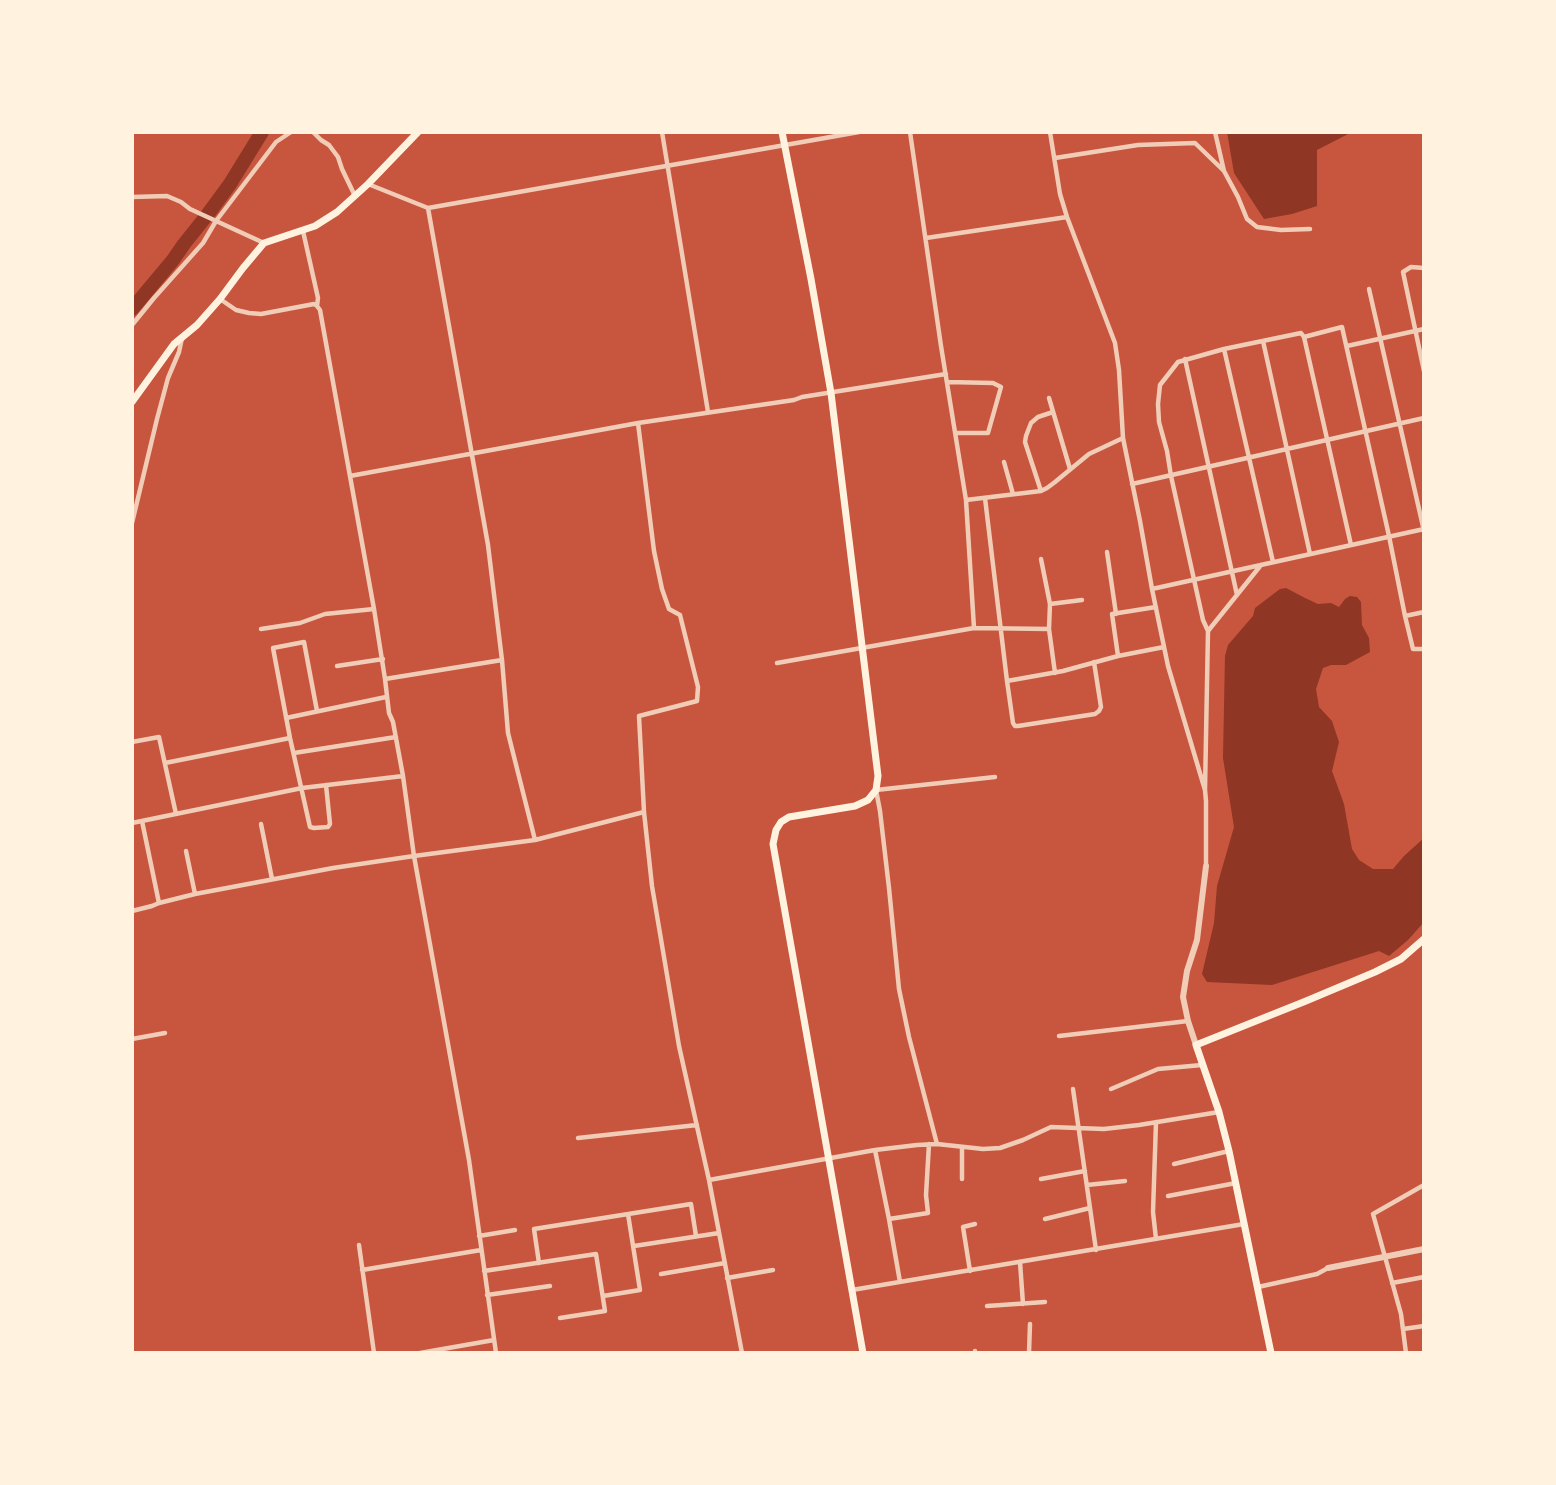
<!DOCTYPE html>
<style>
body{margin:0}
#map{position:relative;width:1556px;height:1485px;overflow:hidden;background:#c8553d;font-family:Barlow,sans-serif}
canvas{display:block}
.frame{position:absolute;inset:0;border:134px solid #fff3e0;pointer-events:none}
</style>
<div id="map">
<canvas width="1556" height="1485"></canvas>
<div class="frame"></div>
</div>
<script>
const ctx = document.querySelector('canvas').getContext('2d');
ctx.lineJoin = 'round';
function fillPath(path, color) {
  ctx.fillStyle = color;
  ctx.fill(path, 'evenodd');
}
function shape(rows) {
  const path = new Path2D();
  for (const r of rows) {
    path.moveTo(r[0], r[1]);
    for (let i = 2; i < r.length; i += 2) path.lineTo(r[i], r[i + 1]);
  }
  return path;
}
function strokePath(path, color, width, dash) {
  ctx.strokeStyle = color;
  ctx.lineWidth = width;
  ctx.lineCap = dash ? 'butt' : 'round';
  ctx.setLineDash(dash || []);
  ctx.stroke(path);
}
fillPath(shape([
 [1227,132,1352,132,1317,150,1317,206,1292,214,1264,219,1234,173],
 [1286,588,1305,598,1318,604,1331,603,1339,607,1345,599,1350,596,1357,597,1361,602,1362,625,1369,638,1370,652,1346,665,1331,665,1323,668,1316,689,1319,707,1332,721,1339,742,1332,771,1344,804,1352,849,1359,860,1373,869,1393,869,1404,856,1424,838,1424,922,1408,940,1389,956,1379,951,1272,985,1207,982,1202,974,1214,923,1217,886,1234,827,1223,758,1225,656,1228,645,1253,616,1255,608,1280,589]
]), '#8f3625');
strokePath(shape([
 [132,309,173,260,184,244,208,214,230,184,262,132]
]), '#8f3625', 14);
strokePath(shape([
 [313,132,321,140,329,145,338,157,342,169,355,196],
 [662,132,708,412],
 [910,132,941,346,966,500,974,628],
 [1050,132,1060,194,1067,217,1115,343,1119,370,1123,438,1140,521,1152,589,1168,666,1205,790,1206,801,1206,866],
 [1215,132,1224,171,1238,197,1247,219,1257,227,1281,230,1310,229],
 [1055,158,1138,145,1195,143,1224,171],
 [368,184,428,208,859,132],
 [132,197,167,196,181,202,190,209,264,243],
 [428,208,488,545,502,660,508,733,535,840],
 [303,231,318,298,317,306,320,310,374,609,385,679,389,713,393,722,403,776,414,856,469,1160,496,1353],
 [926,238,1067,217],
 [1424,268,1411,267,1403,272,1424,371],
 [1369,289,1424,531],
 [220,299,236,310,249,313,261,314,314,304,317,306],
 [132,325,154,298,203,243,216,221,276,142,291,132],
 [1304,337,1351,545],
 [1263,341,1310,554],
 [1347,346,1424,329],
 [1224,349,1273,562],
 [1185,359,1237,595],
 [947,382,993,383,1001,387,988,433,955,433],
 [1049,398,1070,469],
 [638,423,654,551,662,589,669,609,680,615,698,687,697,701,639,716,644,812,652,886,679,1046,709,1180,742,1353],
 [1004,462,1013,494],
 [350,476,638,423,794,400,802,397,946,374],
 [1132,484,1424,418],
 [1041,491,1025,442,1026,436,1031,423,1038,417,1053,412],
 [985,498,1007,681,1063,671,1118,656,1164,647],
 [966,500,1041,491,1047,488,1055,482,1089,454,1123,438],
 [132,523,157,419,168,378,179,352,182,338],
 [1107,552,1116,614],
 [1041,559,1050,604,1049,629,1055,673],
 [1152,589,1424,529],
 [1050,604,1082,600],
 [1405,616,1424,612],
 [261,629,300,623,325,614,374,609],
 [1208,631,1261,565],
 [1118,656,1112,614,1156,607],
 [777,663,974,628,1049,629],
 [337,666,383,659],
 [385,679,502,660],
 [1007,681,1013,723,1015,726,1018,726,1095,714,1099,711,1101,707,1094,662],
 [317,711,304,642,273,648,290,738,310,827,314,828,328,827,330,824,326,785],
 [286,718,386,697],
 [132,742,159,737,176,814],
 [294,753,396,737],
 [165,763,290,738],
 [995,777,876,790,880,811,889,888,899,989,909,1037,937,1144,983,1149,1000,1148,1023,1140,1051,1127,1104,1129,1139,1125,1219,1112],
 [1205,790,1208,631,1203,620,1171,476,1167,451,1159,422,1158,404,1160,385,1178,362,1224,349,1301,333,1304,337,1342,327,1389,536,1405,616,1413,649,1424,649],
 [142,821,159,903],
 [132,823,302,788,403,776],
 [261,824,272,879],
 [186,851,195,894],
 [132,911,152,906,159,903,195,894,333,868,414,856,535,840,644,812],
 [1059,1036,1188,1021],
 [132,1039,165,1033],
 [1073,1089,1096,1250],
 [1111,1089,1158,1069,1202,1065],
 [578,1138,697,1125],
 [875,1150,889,1219,900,1282],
 [1174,1164,1229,1151],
 [962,1179,962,1147],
 [1041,1179,1085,1171],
 [709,1180,875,1150,917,1145,937,1144],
 [1087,1185,1125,1181],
 [1168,1196,1236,1183],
 [889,1219,928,1213,926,1195,929,1144],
 [1045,1219,1090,1208],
 [479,1236,515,1230],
 [1156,1239,1153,1212,1156,1122],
 [359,1245,374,1353],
 [634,1246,719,1233],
 [1020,1262,1023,1304],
 [539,1263,534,1229,691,1204,696,1236],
 [362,1270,481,1250],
 [484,1271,596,1254,605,1311,560,1318],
 [970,1271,963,1227,975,1224],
 [661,1274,725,1263],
 [727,1278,773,1270],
 [1392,1283,1424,1277],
 [1258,1287,1317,1274,1328,1268],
 [852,1290,1244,1224],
 [487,1295,550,1286],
 [603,1296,640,1290,628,1214],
 [987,1306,1045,1302],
 [1403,1329,1424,1326],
 [420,1353,494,1340],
 [975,1353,975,1351],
 [1029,1353,1030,1324],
 [1406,1353,1401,1314,1373,1214,1424,1185]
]), '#f1ccb7', 4.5);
strokePath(shape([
 [1196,1045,1188,1021,1183,997,1187,971,1197,940,1206,866],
 [1328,1268,1424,1249]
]), '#f1ccb7', 6);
strokePath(shape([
 [782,132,811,279,831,393,878,776,876,790,868,800,855,806,789,817,781,822,776,830,773,844,863,1353],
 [132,402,174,344,197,325,220,299,243,268,264,243,315,226,337,212,368,184,418,132],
 [1271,1353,1229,1151,1219,1112,1196,1045,1306,1001,1375,972,1401,959,1424,939]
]), '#fff3e0', 7);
</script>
